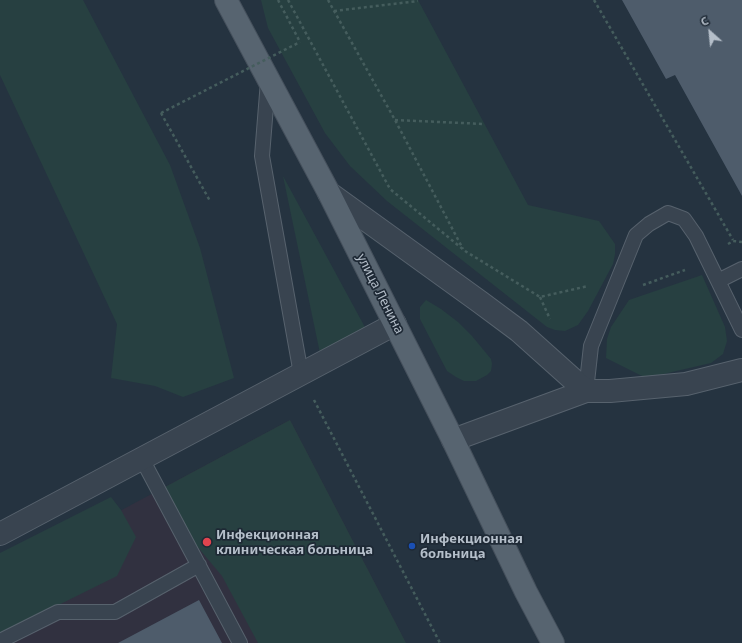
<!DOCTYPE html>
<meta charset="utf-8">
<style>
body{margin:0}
#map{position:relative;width:742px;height:643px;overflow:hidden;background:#253340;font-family:"Noto Sans",sans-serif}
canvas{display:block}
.north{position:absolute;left:690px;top:12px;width:40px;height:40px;-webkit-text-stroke:3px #1e2935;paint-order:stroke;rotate:333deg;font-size:11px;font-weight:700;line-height:16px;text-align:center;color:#b5bfca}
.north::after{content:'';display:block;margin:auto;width:14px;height:18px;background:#b5bfca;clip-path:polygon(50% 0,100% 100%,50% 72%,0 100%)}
</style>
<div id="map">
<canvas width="742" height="643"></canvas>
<div class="north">С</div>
</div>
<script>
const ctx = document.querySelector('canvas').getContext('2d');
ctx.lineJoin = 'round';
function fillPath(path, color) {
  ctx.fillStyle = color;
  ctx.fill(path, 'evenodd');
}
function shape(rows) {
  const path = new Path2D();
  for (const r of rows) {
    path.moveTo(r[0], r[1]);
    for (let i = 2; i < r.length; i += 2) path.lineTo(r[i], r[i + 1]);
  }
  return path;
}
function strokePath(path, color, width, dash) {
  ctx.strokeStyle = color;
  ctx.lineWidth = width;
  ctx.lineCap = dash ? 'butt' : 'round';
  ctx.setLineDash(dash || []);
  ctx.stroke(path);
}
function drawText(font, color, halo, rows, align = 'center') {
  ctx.font = font + ' "Noto Sans",sans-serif';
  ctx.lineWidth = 3.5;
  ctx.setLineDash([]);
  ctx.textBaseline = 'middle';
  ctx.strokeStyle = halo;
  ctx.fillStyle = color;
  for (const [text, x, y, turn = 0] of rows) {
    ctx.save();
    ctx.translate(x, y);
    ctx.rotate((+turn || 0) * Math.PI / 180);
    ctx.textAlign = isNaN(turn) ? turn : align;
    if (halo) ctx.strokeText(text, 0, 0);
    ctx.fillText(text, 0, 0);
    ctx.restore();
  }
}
fillPath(shape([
 [290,420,406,643,0,643,0,575]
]), '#313140');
fillPath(shape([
 [0,0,83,0,170,165,200,248,234,378,183,397,155,386,111,378,117,324,0,75],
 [261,0,418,0,528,205,599,221,615,244,615,254,613,264,588,311,578,325,565,331,555,330,547,327,387,201,350,166,325,133,268,28],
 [283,176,367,331,321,358],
 [702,275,725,327,727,341,723,354,711,363,646,378,606,358,607,339,611,327,629,300],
 [426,300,441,309,458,322,472,336,491,359,492,364,491,371,487,375,476,381,464,381,456,377,447,371,420,319,420,307],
 [290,420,406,643,258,643,222,576,196,545,176,509,165,487],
 [111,497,121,510,136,537,117,576,0,634,0,553]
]), '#274041');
fillPath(shape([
 [622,0,742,0,742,196,675,75,666,79],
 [199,600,222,643,118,643]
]), '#4e5c6b');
const lane = shape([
 [268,81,262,156,301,374],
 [718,281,742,269],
 [586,391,591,346,636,235,649,224,668,213,684,219,696,236,742,330],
 [142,459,240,643],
 [0,641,58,612,115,612,199,565]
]);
const street = shape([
 [329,193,480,302,519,331,586,391],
 [453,440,586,391,610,391,686,384,742,370],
 [0,534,395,324]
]);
const primary = shape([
 [226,0,329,193,453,440,526,592,553,643]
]);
strokePath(lane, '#57626d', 16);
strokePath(street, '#57626d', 24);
strokePath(primary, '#45505c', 24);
strokePath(shape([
 [278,0,300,42],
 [288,0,390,189,465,251,540,297,588,286],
 [328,0,395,120,463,249],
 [594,0,733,240],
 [334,11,418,1],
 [161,113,210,201],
 [395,120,484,124],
 [728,244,733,241,742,242],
 [643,285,685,270],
 [540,297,550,319],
 [314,400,440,643]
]), '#455d5d', 2.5, [3, 3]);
strokePath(lane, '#394450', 14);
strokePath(street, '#394450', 22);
strokePath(primary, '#576470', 22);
strokePath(shape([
 [161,113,300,42]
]), '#455d5d', 2.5, [3, 3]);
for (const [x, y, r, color] of [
 [207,542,5,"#e0444e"],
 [412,546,4,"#1a4fb4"]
]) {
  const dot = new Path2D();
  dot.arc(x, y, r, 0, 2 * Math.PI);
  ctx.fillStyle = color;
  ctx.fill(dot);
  strokePath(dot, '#1e2935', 1.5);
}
drawText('13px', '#b5bfca', '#1e2935', [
 ["улица Ленина",380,294,63]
]);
drawText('bold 13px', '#b5bfca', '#1e2935', [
 ["Инфекционная",216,535],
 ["клиническая больница",216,550],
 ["Инфекционная",420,539],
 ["больница",420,554]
], 'left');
</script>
